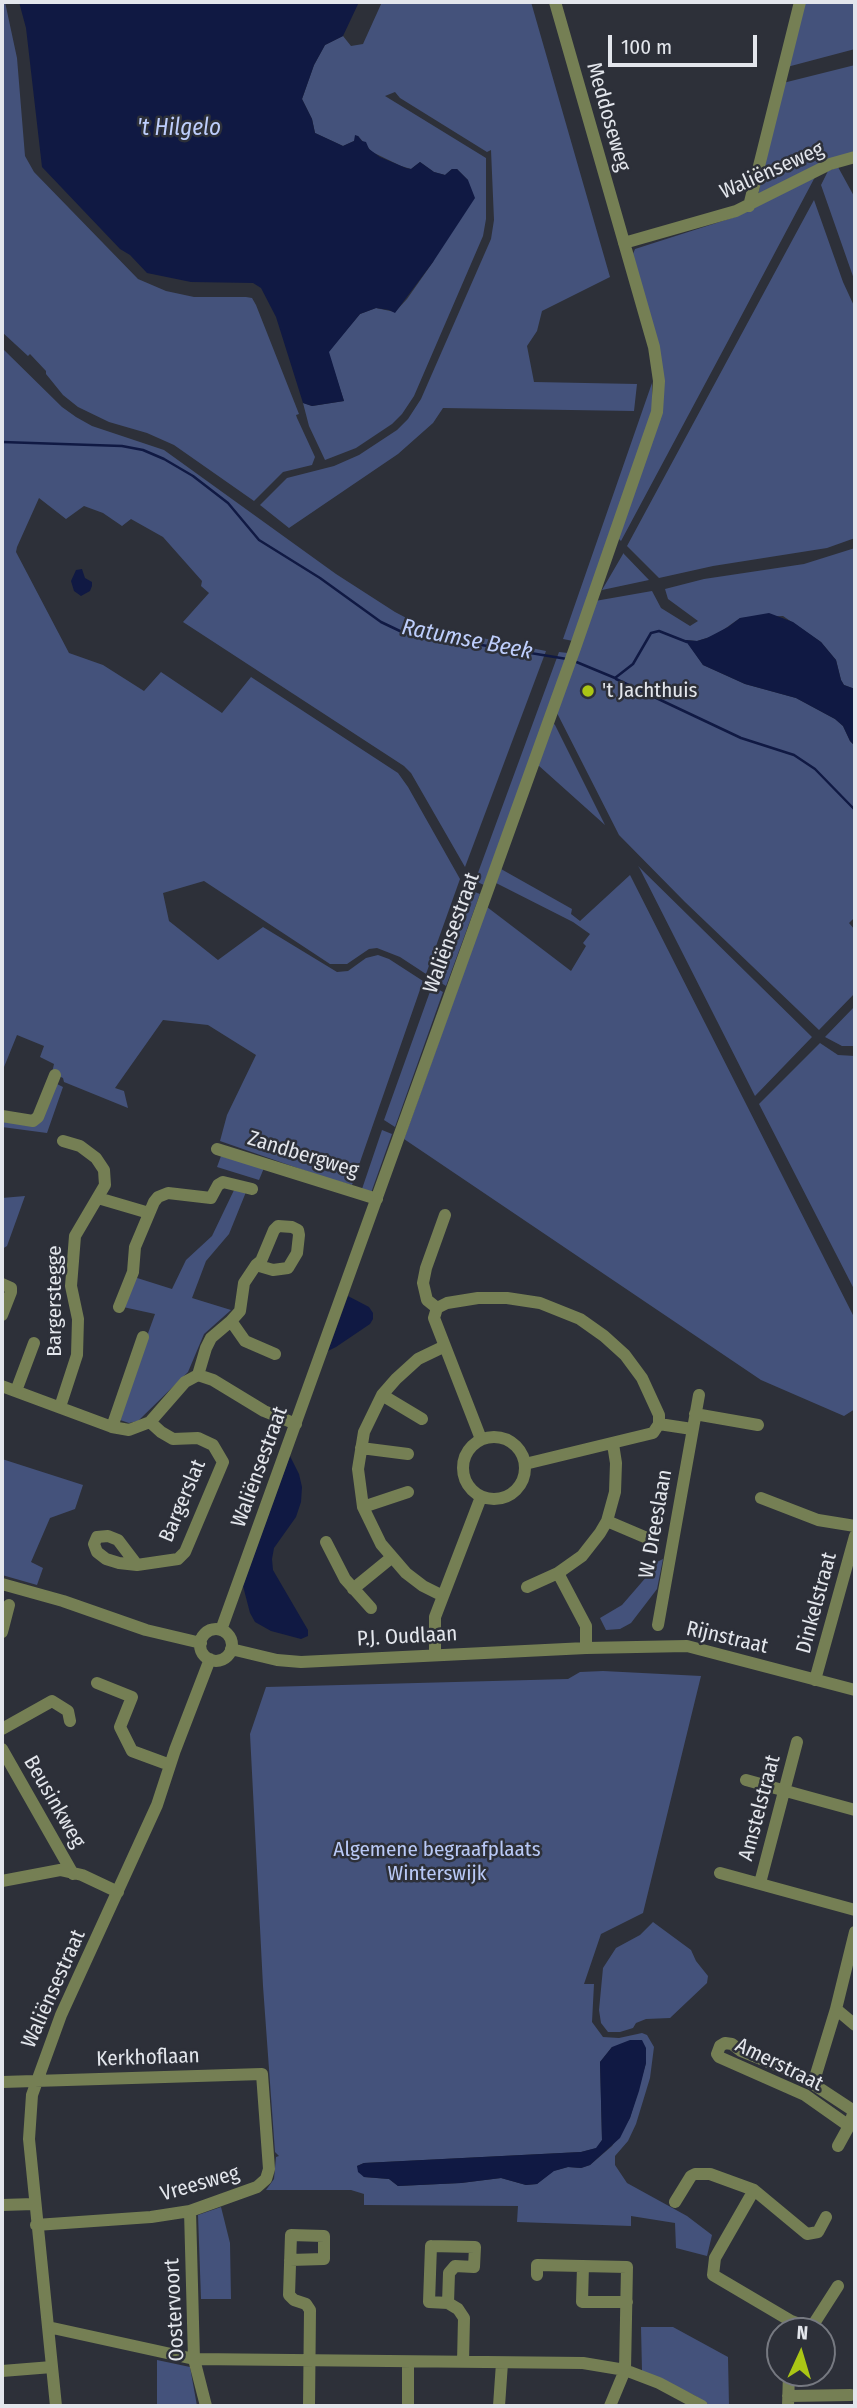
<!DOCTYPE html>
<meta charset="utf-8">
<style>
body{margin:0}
#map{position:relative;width:857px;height:2408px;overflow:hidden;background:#2d3039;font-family:"Fira Sans Condensed",sans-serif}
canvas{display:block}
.frame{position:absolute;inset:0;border:4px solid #e3e6ec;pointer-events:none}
.north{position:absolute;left:766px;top:2317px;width:70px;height:70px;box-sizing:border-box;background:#2d3039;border:2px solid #767981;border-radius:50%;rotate:4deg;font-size:19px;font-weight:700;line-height:28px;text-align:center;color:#e3e6ec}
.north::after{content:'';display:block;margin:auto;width:24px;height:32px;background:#abc615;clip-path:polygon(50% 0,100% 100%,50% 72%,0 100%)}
.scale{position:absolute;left:608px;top:35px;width:149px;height:32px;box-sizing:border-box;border:4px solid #e3e6ec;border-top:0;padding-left:9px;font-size:21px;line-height:24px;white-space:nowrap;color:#e3e6ec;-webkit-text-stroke:5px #2d3039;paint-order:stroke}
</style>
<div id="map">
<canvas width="857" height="2408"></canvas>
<div class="frame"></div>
<div class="north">N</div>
<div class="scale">100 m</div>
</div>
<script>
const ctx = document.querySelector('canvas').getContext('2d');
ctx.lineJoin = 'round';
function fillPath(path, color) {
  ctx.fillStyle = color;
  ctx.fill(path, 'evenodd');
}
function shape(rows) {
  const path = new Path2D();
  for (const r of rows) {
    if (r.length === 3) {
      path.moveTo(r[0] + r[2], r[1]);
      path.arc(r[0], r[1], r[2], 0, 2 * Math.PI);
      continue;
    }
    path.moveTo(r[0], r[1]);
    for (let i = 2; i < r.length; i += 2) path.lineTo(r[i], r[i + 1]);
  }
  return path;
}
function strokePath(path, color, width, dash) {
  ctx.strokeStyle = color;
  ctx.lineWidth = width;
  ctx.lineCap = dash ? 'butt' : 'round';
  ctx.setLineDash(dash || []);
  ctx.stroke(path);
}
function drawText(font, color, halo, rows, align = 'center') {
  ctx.font = font + ' "Fira Sans Condensed",sans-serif';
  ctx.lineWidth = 5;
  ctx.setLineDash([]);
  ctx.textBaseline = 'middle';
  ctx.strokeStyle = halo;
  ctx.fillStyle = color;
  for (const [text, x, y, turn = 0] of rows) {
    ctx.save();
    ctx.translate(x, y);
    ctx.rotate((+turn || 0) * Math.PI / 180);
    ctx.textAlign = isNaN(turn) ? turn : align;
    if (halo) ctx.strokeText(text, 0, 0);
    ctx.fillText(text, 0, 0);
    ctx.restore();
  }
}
fillPath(shape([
 [2,2,5,2,17,58,25,156,34,172,138,279,166,291,194,297,246,297,252,298,256,305,299,414,296,415,297,418,315,457,312,465,283,472,254,501,174,445,147,433,109,422,78,407,63,395,46,374,46,371,30,354,28,356,2,332],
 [382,2,531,2,610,277,542,311,537,331,527,346,534,382,637,384,634,411,443,408,433,423,398,454,289,528,260,505,287,478,334,466,359,455,397,430,408,419,421,399,491,239,494,220,491,150,487,152,400,98,395,92,385,96,486,158,486,219,483,236,414,396,402,414,392,424,356,448,325,460,309,426,303,403,312,406,344,401,328,352,360,314,376,308,395,312,407,299,433,262,468,180,457,169,452,169,445,175,434,172,420,162,411,169,401,166,372,152,358,136,354,141,343,146,315,133,312,119,302,99,314,65,325,45,343,36,351,46,363,44],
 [804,2,855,2,855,49,787,67],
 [855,65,855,151,758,195,783,83],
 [838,167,855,198,855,282,821,185,828,171],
 [815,177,728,341,621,541,618,538,662,409,633,254,635,249,735,217],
 [814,200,843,282,855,308,855,538,827,548,713,566,659,578,627,546],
 [2,348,62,407,76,417,92,426,164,450,336,574,395,612,414,622,433,628,546,651,465,867,411,773,404,766,183,622,209,593,201,586,202,581,163,537,131,519,122,526,103,513,84,506,66,519,39,498,17,547,16,552,69,653,103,665,144,691,161,672,222,713,251,677,398,773,408,787,460,879,426,974,400,957,377,948,369,949,347,964,330,964,204,881,163,893,169,921,218,960,263,927,337,972,348,971,366,958,378,955,389,959,423,981,352,1185,326,1178,220,1141,227,1115,256,1055,208,1025,163,1020,115,1088,124,1091,128,1108,64,1082,63,1078,52,1073,54,1064,40,1057,44,1046,17,1035,2,1072],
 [652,383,652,411,573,641,563,639],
 [855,548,855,689,844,685,841,680,836,660,821,642,783,616,740,618,716,635,697,641,686,640,703,665,745,684,796,698,835,719,843,726,850,741,855,746,855,917,849,923,855,930,855,993,819,1030,685,902,619,835,557,713,595,601,652,591,661,608,690,626,698,621,668,599,665,589,704,579,804,564],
 [623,553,649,580,602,590,623,554],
 [559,652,568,653,484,885,475,881],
 [553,723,555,725,605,825,538,765],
 [638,866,812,1037,755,1096,640,869],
 [501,869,572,909,571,914,580,921,630,875,855,1319,855,1409,844,1416,761,1380,404,1139,487,907,571,971,586,946,583,943,590,934,573,922,496,883],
 [472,891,480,894,446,986,435,979],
 [432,986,443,992,395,1127,384,1120],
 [855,1006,855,1046,842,1046,825,1037],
 [820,1043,838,1055,855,1056,855,1291,759,1104],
 [53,1082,63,1087,47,1133,2,1127,2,1117,33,1121],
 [382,1130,392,1134,371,1193,362,1189],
 [221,1156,264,1168,259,1180,217,1167],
 [235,1188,246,1192,229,1234,206,1261,192,1298,231,1310,204,1334,188,1372,138,1421,129,1423,117,1419,155,1314,123,1307,134,1277,172,1289,186,1260,212,1236],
 [25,1196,7,1246,2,1249,2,1198],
 [2,1459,83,1485,75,1509,50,1518,31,1562,43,1568,37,1585,2,1575],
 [663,1559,657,1589,654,1593,631,1623,620,1629,606,1630,600,1618,622,1605,648,1575,653,1564],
 [603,1671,701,1676,643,1913,601,1934,584,1984,594,1984,592,2022,603,2037,619,2038,642,2033,647,2035,654,2047,650,2078,636,2124,628,2141,615,2156,615,2165,627,2183,687,2216,712,2235,707,2256,676,2248,675,2223,631,2216,631,2226,517,2222,518,2206,364,2205,364,2194,351,2190,266,2190,274,2179,276,2157,279,2156,275,2152,263,1986,250,1734,266,1687,568,1679,580,1672],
 [612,2047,646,2063,630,2118,612,2146,590,2165,581,2168,568,2167,553,2171,537,2184,526,2185,501,2178,461,2183,398,2186,389,2179,364,2177,357,2166,364,2163,581,2152,597,2148,602,2140,600,2062],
 [653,1922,691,1950,696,1961,708,1976,707,1983,670,2018,646,2019,636,2023,633,2028,620,2032,608,2032,601,2023,599,2010,603,1968,616,1948,640,1935],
 [221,2207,230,2243,231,2299,201,2299,198,2215],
 [641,2327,673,2327,728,2357,729,2406,711,2406,694,2395,642,2371],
 [157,2360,190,2367,197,2406,157,2405]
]), '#44527b');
fillPath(shape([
 [19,2,359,2,343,36,325,45,314,65,302,99,312,119,315,133,343,146,354,141,355,135,358,136,362,141,366,142,369,149,380,157,406,168,411,169,420,162,434,172,445,175,452,169,457,169,468,180,475,198,433,262,395,313,389,310,376,308,360,314,329,352,344,401,312,406,303,403,276,317,261,288,253,283,191,282,147,273,130,255,120,249,42,167,26,28],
 [82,569,85,578,92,582,92,586,90,591,81,596,74,591,71,581,76,570],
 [769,613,793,622,821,642,836,660,841,680,844,685,855,689,855,746,850,741,843,726,835,719,796,698,745,684,703,665,685,640,697,641,707,638,728,627,740,618],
 [348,1296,369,1307,373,1313,373,1319,370,1324,336,1347,328,1351],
 [290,1456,299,1474,302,1487,301,1502,296,1517,274,1548,272,1559,273,1570,308,1630,308,1636,301,1639,271,1631,255,1622,250,1613,243,1586],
 [630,2040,642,2040,646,2048,646,2063,639,2091,630,2118,620,2138,590,2165,581,2168,568,2167,554,2171,537,2184,526,2185,501,2178,461,2183,398,2186,389,2179,364,2177,358,2172,357,2166,364,2163,581,2152,596,2148,602,2140,600,2062,612,2047]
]), '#101943');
strokePath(shape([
 [2,442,122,446,143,450,164,459,193,476,228,503,259,540,320,578,381,622,402,632,567,659],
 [574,661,615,678,633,664,651,633,659,631,687,642],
 [616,679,741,738,794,755,815,769,855,810]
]), '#101943', 2.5);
strokePath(shape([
 [749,206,800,2],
 [624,243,736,211,830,164,855,157],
 [2,1116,33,1121,38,1117,55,1075],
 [217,1149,377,1199],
 [98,1198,149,1213],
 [2,1284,11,1288,11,1292,2,1315],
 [119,1307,133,1272,135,1247,154,1202,158,1197,168,1193,211,1198,218,1185,223,1182,252,1189],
 [437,1308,427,1300,423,1283,426,1268,445,1215],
 [231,1321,240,1311,244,1283,256,1265,261,1261,274,1230,278,1226,292,1227,298,1230,299,1235,297,1253,288,1268,273,1270,256,1265],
 [198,1375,206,1348,211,1338,231,1321,245,1341,275,1354],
 [2,1386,112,1427,129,1430,150,1422,185,1382,198,1375,213,1380,264,1411,296,1424],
 [16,1391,34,1343],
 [382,1395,422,1419],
 [60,1407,77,1355,78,1319,71,1286,75,1236,105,1185,104,1170,96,1158,80,1146,63,1141],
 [695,1414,758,1425],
 [112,1427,143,1337],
 [494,1468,31],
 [481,1439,434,1318,437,1308,447,1303,478,1298,507,1298,540,1303,580,1319,604,1336,625,1355,642,1378,659,1415,659,1424,692,1429],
 [361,1448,408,1454],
 [525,1464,653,1433,659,1424],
 [761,1498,818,1520,855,1526],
 [363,1507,408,1492],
 [607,1521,654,1541],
 [326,1542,345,1579,371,1608],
 [137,1565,118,1540,108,1536,97,1537,94,1544,97,1552,106,1559,119,1563,137,1565,178,1559,185,1552,223,1462,213,1445,198,1438,173,1439,161,1432,150,1422],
 [2,1584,63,1601,146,1630,201,1643],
 [527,1587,558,1573],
 [353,1589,391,1558],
 [443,1596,423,1586,406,1573,381,1544,363,1507,358,1469,364,1432,382,1395,396,1379,418,1359,445,1346],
 [658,1625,699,1395],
 [216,1645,16],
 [221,1630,575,648,657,412,659,381,654,347,555,2],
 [2,1632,9,1605],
 [586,1648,586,1626,558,1573,582,1556,600,1533,607,1521,615,1492,616,1463,613,1444],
 [231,1649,277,1660,301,1662,586,1648,687,1646,855,1690],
 [435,1654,435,1617,481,1497],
 [815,1680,855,1536],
 [97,1683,132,1697,120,1727,132,1751,170,1765],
 [2,1729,52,1701,68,1711,70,1721],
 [2,1749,73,1874],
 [746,1780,855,1810],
 [720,1873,855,1910],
 [2,1881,60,1870,82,1875,118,1892],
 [760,1883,797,1742],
 [855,1932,836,2009,855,2025],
 [2,2082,262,2074,269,2169,266,2179,257,2187,190,2211,151,2217,36,2225],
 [813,2084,836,2009],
 [838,2146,849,2126,854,2111,813,2084,788,2070,741,2051,732,2044,725,2043,720,2046,717,2054,719,2057,805,2095,849,2126],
 [754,2190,715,2258,713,2275,791,2321,805,2326,813,2325,838,2286],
 [675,2202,691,2176,695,2174,710,2174,754,2190,807,2234,818,2232,826,2217],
 [2,2205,34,2204],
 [190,2211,194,2359,206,2406],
 [431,2246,475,2247,474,2267,455,2266,449,2273,448,2303,429,2302,431,2246],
 [290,2260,324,2259,324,2236,291,2235,289,2295,294,2300,306,2304,310,2310,309,2406],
 [583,2266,582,2302,627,2302],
 [537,2275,537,2265,627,2267,625,2370,610,2406],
 [448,2303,458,2309,464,2318,463,2362],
 [48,2327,194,2359,583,2363,625,2370,659,2383,702,2406],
 [2,2371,52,2367],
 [788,2396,851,2395],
 [56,2406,29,2139,32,2095,61,2015,157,1805,175,1750,210,1659],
 [408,2406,408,2362],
 [499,2406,502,2363],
 [788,2406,789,2373]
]), '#757f54', 12);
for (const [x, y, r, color] of [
 [588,691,7,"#abc615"]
]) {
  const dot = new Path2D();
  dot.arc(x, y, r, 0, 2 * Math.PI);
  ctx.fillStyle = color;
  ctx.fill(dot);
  strokePath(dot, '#2d3039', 2.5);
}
drawText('21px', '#e3e6ec', '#2d3039', [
 ["Meddoseweg",608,117,74],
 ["Waliënseweg",772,171,-24],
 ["Waliënsestraat",452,933,-70],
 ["Zandbergweg",303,1155,17],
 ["Bargerstegge",55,1301,-90],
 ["Waliënsestraat",260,1467,-70],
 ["Bargerslat",183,1501,-67],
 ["W. Dreeslaan",656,1524,-80],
 ["Dinkelstraat",817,1603,-75],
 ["P.J. Oudlaan",407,1637,-3],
 ["Rijnstraat",727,1638,13],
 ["Beusinkweg",54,1802,60],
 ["Amstelstraat",760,1808,-75],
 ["Waliënsestraat",54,1989,-66],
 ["Kerkhoflaan",148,2058,-2],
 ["Amerstraat",779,2065,26],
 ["Vreesweg",200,2184,-16],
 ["Oostervoort",175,2310,-93]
]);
drawText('21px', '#e3e6ec', '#2d3039', [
 ["'t Jachthuis",602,691]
], 'left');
drawText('21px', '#b9c9f6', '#2d3039', [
 ["Algemene begraafplaats",437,1850],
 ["Winterswijk",437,1874]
]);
drawText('italic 23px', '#becefc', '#2d3039', [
 ["'t Hilgelo",179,129],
 ["Ratumse Beek",467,640,11]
]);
</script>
